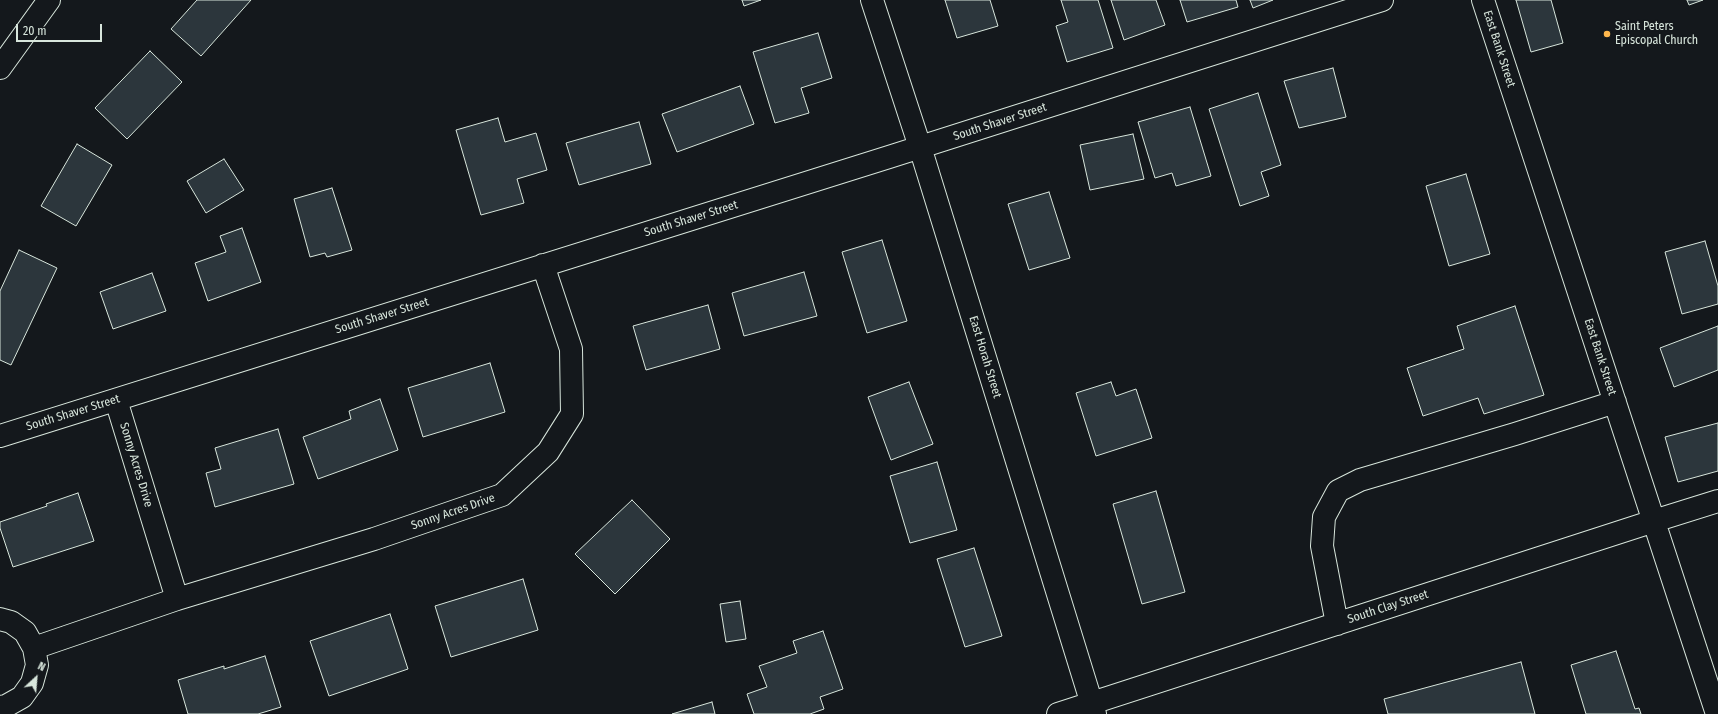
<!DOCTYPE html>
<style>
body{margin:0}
#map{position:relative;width:1718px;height:714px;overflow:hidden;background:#14181c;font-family:"Fira Sans Condensed",sans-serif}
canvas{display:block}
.north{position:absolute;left:16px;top:658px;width:40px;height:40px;-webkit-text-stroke:3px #14181c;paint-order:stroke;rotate:26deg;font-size:11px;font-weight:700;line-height:16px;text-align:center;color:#d8e6dc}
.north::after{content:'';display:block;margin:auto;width:14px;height:18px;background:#d8e6dc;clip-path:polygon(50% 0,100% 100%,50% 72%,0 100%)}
.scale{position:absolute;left:16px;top:24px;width:86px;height:18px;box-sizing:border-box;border:2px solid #d8e6dc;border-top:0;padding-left:5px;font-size:12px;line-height:14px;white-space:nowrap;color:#d8e6dc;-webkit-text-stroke:3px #14181c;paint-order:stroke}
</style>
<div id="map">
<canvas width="1718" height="714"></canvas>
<div class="north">N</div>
<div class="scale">20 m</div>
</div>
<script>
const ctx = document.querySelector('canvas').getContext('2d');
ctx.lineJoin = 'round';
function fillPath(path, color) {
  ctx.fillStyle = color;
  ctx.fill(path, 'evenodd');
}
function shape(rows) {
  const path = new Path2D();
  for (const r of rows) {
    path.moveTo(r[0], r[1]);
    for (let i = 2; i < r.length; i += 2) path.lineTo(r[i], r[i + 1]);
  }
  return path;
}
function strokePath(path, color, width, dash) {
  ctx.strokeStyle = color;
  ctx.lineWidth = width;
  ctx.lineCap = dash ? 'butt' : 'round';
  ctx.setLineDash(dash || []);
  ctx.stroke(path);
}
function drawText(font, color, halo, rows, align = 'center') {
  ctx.font = font + ' "Fira Sans Condensed",sans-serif';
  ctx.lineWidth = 3;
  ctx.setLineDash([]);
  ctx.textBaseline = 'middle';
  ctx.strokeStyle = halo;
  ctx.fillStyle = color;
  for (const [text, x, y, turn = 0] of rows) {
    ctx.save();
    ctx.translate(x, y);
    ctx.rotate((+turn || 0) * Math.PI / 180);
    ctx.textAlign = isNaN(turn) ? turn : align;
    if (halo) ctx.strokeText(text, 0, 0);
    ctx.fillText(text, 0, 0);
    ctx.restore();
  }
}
const building = shape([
 [197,0,251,0,201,56,171,29,197,0],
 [742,0,761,0,744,6,742,0],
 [945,0,990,0,998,26,957,38,945,0],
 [1061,0,1098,0,1113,48,1067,62,1056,26,1068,22,1061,0],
 [1111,0,1156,0,1165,25,1124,40,1111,0],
 [1180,0,1236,0,1238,7,1187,22,1180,0],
 [1250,0,1273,0,1253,8,1250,0],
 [1516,0,1551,0,1563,43,1531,52,1516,0],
 [1687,0,1703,0,1689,5,1687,0],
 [818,33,832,78,801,88,809,113,775,123,753,52,818,33],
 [150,51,182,82,127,139,95,108,150,51],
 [1333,68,1346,117,1299,128,1284,81,1333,68],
 [740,86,754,124,677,152,662,114,740,86],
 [1258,93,1281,165,1261,172,1269,196,1240,206,1209,109,1258,93],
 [1190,107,1211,176,1176,186,1172,173,1155,178,1138,122,1190,107],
 [498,118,505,142,536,133,547,170,517,179,524,203,481,215,456,130,498,118],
 [639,122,651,164,579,185,566,143,639,122],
 [1133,134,1144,179,1090,190,1080,145,1133,134],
 [77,144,112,165,76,226,41,206,77,144],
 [224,159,244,190,206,213,187,181,224,159],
 [1466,174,1490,254,1449,266,1426,186,1466,174],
 [332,188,352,250,327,257,325,253,310,257,294,199,332,188],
 [1049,192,1070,258,1029,270,1008,204,1049,192],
 [242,228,261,282,208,301,195,263,226,252,220,236,242,228],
 [882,240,907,321,867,333,842,252,882,240],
 [1705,241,1718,286,1718,304,1682,314,1665,252,1705,241],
 [19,250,57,268,11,365,0,360,0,291,19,250],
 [804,272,817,316,744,336,732,293,804,272],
 [152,273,166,311,113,329,100,292,152,273],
 [708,305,720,349,646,370,633,326,708,305],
 [1515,306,1544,395,1484,414,1478,398,1423,416,1407,368,1464,349,1457,326,1515,306],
 [1718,326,1718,370,1674,387,1660,348,1718,326],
 [490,363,505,412,423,437,408,388,490,363],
 [909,382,933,444,891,460,868,397,909,382],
 [1111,382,1116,396,1136,389,1152,438,1096,456,1076,393,1111,382],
 [380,399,398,450,318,479,303,437,351,419,349,411,380,399],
 [1718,423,1718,471,1678,482,1665,437,1718,423],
 [278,429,294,484,215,507,206,473,221,469,215,448,278,429],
 [937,462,957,530,910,543,890,476,937,462],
 [1156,491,1185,592,1142,604,1113,504,1156,491],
 [78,493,94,541,13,567,0,528,0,522,47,506,46,504,78,493],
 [632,500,670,539,615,594,575,554,632,500],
 [974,548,1002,636,965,647,937,559,974,548],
 [523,579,538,630,451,657,435,606,523,579],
 [740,601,746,639,726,642,720,604,740,601],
 [390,614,408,669,329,696,310,641,390,614],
 [823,631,843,689,820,697,824,709,810,714,754,714,747,694,767,687,759,666,797,653,793,641,823,631],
 [1616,651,1635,709,1639,708,1641,714,1586,714,1571,665,1616,651],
 [265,656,281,707,258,714,188,714,178,680,224,666,224,669,265,656],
 [1521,662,1535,714,1388,714,1384,699,1521,662],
 [712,702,715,714,672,714,712,702]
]);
fillPath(building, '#2c363c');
strokePath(building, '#d8e6dc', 1);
const minor = shape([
 [872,0,920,147,1095,714],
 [1483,0,1717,714],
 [116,400,177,599],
 [0,436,889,157,1382,0],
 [0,619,11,622,25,632,34,648,37,665,32,683,22,697,6,706,0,707],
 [1337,624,1322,546,1324,517,1338,491,1360,480,1515,434,1615,402],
 [34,648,177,599,374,539,502,495,548,452,572,414,571,349,543,265],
 [1058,714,1654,521,1718,501]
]);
const major = shape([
 [0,68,49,0]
]);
strokePath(minor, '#d8e6dc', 24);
strokePath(major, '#d8e6dc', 24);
strokePath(minor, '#14181c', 22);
strokePath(major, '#14181c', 22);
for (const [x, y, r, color] of [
 [1607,34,4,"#ffb74d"]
]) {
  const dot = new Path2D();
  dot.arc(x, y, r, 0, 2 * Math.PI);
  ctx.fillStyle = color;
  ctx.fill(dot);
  strokePath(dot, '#14181c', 1.5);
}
drawText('12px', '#d8e6dc', '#14181c', [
 ["Saint Peters",1615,27],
 ["Episcopal Church",1615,41]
], 'left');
drawText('12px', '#d8e6dc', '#14181c', [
 ["East Bank Street",1499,49,72],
 ["South Shaver Street",1000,122,-18],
 ["South Shaver Street",691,219,-17],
 ["South Shaver Street",382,316,-17],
 ["East Horah Street",985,357,73],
 ["East Bank Street",1600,357,72],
 ["South Shaver Street",73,413,-17],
 ["Sonny Acres Drive",136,465,73],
 ["Sonny Acres Drive",453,512,-19],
 ["South Clay Street",1388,607,-18]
]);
</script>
